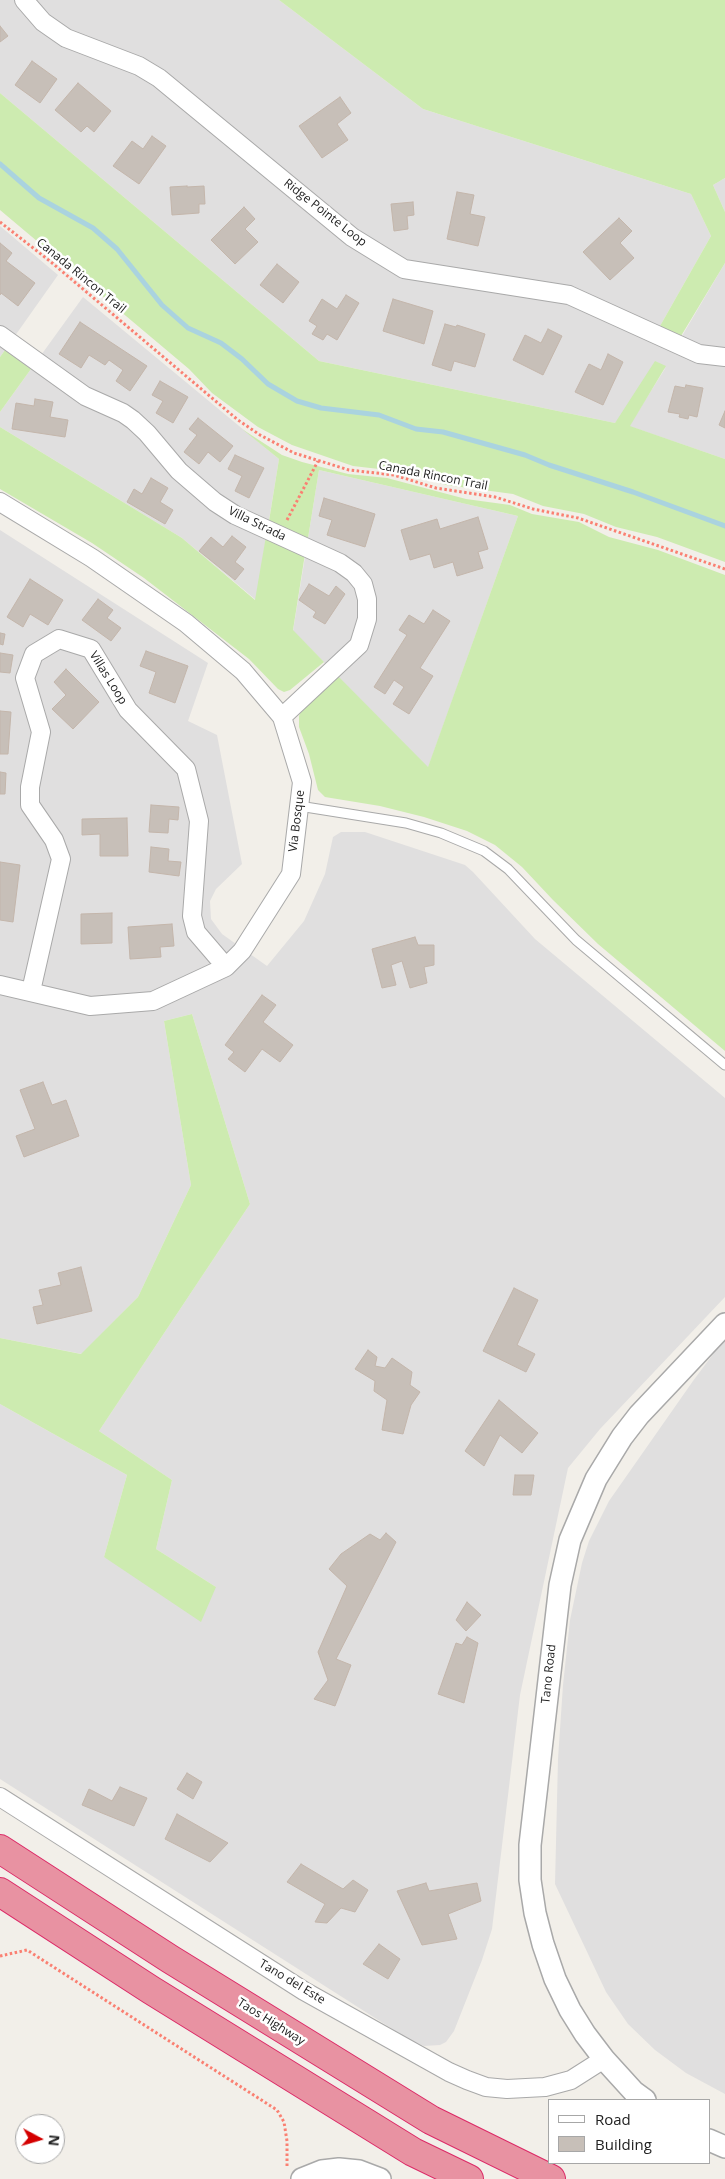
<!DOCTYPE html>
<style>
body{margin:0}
#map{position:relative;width:725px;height:2179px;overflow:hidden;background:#f2efe9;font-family:"Open Sans",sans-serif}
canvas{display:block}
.legend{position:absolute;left:548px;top:2099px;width:162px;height:65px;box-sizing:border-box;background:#fff;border:1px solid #a7a7a7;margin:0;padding:6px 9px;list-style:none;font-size:15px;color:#222}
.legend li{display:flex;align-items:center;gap:10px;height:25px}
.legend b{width:25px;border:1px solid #a7a7a7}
.north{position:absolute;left:15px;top:2114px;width:50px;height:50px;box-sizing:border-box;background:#fff;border:1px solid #a7a7a7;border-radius:50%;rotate:96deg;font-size:14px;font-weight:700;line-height:20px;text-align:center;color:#222}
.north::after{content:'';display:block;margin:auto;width:18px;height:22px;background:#d40000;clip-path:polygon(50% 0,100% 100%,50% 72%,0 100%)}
</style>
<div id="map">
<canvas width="725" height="2179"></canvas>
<ul class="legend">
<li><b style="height:6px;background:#fff"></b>Road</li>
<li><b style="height:14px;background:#c7bfb8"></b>Building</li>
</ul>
<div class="north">N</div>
</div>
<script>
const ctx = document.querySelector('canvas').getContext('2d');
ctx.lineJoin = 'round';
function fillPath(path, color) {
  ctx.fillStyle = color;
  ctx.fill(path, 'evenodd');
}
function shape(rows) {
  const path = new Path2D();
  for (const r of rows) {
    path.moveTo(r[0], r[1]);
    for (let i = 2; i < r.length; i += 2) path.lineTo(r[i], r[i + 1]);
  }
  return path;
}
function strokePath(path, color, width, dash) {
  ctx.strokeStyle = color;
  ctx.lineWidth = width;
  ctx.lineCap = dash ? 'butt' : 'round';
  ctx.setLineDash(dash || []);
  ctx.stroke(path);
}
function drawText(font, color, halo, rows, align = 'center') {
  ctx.font = font + ' "Open Sans",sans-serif';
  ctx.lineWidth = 5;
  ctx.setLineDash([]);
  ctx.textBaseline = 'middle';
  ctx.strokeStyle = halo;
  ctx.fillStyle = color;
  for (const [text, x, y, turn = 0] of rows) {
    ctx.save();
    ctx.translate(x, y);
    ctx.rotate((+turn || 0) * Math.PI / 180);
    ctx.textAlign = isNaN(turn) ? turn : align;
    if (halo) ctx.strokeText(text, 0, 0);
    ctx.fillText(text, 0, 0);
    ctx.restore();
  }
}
fillPath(shape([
 [0,0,279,0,423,109,691,194,711,236,660,326,682,336,725,263,725,459,629,426,666,367,615,423,319,361,0,93],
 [725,178,725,212,713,185],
 [0,226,58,275,0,357],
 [83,297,279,459,256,600,182,538,0,427,0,412],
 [319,470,518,516,428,768,293,631],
 [0,530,208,663,188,721,217,735,242,864,216,889,210,901,211,919,222,934,267,966,304,921,325,874,333,837,341,832,365,832,453,861,465,865,473,872,535,939,725,1098,725,1297,600,1429,568,1468,520,1695,492,1929,482,1960,454,2031,446,2042,440,2045,424,2046,408,2039,0,1779,0,1404,127,1475,104,1557,216,1587,156,1549,172,1480,99,1431,250,1204,192,1014,164,1021,191,1185,138,1297,82,1354,0,1338],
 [725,1338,725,2094,686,2073,655,2050,628,2024,606,1992,555,1884,558,1759,563,1685,570,1620,582,1563,589,1541,609,1501,693,1381]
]), '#e0dfdf');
fillPath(shape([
 [279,0,725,0,725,178,713,185,725,212,725,263,681,336,660,326,711,236,691,194,423,109],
 [0,93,319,361,615,423,655,361,666,366,630,426,725,459,725,562,657,537,616,527,584,514,543,506,513,494,446,485,405,472,353,466,292,445,258,427,212,393,189,369,0,210],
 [5,350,31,369,0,412,0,357],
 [0,427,182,538,255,600,266,536,305,554,293,630,324,662,290,690,284,692,278,689,249,659,144,578,92,543,0,489],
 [242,429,282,455,302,462,348,474,387,478,466,499,510,505,532,514,579,522,609,537,658,550,725,575,725,1051,598,944,553,900,522,867,495,845,467,831,424,817,380,806,325,797,318,790,309,754,299,727,299,716,303,706,338,676,428,767,518,516,319,470,308,538,269,521,279,459],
 [192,1014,250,1204,99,1431,172,1480,156,1549,216,1587,201,1622,104,1557,127,1475,0,1404,0,1338,81,1354,138,1297,191,1185,164,1021]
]), '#cdebb0');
strokePath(shape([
 [0,164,39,198,93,228,117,249,162,305,188,328,221,343,242,359,268,384,297,401,321,408,379,415,416,429,443,432,525,455,549,465,633,492,725,526]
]), '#aad3df', 5);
const building = shape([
 [0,26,8,36,0,42,0,26],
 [32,61,57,79,40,103,15,85,32,61],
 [78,83,111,111,94,132,87,126,81,132,55,110,78,83],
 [340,97,351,113,337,124,348,140,322,158,299,126,340,97],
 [152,136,166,146,139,184,113,166,132,141,143,149,152,136],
 [187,186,187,187,204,186,205,204,199,204,199,213,172,215,170,187,187,186],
 [457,192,474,195,470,214,485,217,478,246,447,239,457,192],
 [413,202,414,215,407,216,408,229,394,231,391,204,413,202],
 [244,207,255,219,245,229,258,242,235,264,211,240,244,207],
 [619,218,632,231,620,243,634,258,610,280,583,252,619,218],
 [0,243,12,253,6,261,35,283,18,306,1,293,0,295,0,243],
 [277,264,299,282,283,303,260,285,277,264],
 [346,295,359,303,337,340,327,334,323,340,312,334,317,326,309,321,322,299,337,309,346,295],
 [393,299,433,311,424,344,383,331,393,299],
 [80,322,147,366,130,391,116,381,123,370,109,360,105,365,89,355,81,368,59,354,80,322],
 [445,324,456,327,457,325,485,334,475,367,454,361,451,371,432,365,445,324],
 [548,329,562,336,543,375,513,360,525,335,541,343,548,329],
 [608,354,623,362,603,405,575,392,589,364,601,370,608,354],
 [160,381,188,397,173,423,156,413,163,401,152,395,160,381],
 [686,385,703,388,697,417,689,415,688,419,679,417,680,414,668,412,675,386,685,388,686,385],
 [35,399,53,402,50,417,68,420,65,437,12,429,16,403,34,406,35,399],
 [725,411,725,428,719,425,725,411],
 [198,418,233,446,220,462,208,452,199,464,184,452,197,435,189,429,198,418],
 [235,455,264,468,249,498,235,491,242,476,228,469,235,455],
 [151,478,168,488,160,502,173,510,165,524,127,502,134,489,142,494,151,478],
 [324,498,375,514,365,547,327,535,332,520,319,516,324,498],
 [478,517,488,549,478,552,483,568,457,576,453,562,434,568,430,554,410,560,401,530,437,519,440,529,478,517],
 [232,536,246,547,235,562,244,569,235,580,199,551,211,537,223,547,232,536],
 [30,579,63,600,48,625,30,614,23,627,7,617,30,579],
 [309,584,329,596,336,586,345,594,325,624,313,617,316,612,299,600,309,584],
 [98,599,113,610,107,618,121,628,111,641,82,620,98,599],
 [433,610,450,621,420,668,433,676,409,714,393,704,404,687,394,680,385,694,374,687,407,635,399,630,409,615,424,624,433,610],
 [0,633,5,634,3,645,0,644,0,633],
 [146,651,188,666,175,703,149,693,156,672,140,666,146,651],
 [0,653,13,655,10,673,0,672,0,653],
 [66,669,99,702,73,729,52,709,66,695,54,682,66,669],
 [0,711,11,712,8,754,0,754,0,711],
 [0,772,6,773,5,794,0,794,0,772],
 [151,805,179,807,178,820,169,819,168,833,149,832,151,805],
 [127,818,128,856,100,856,100,834,82,835,82,819,127,818],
 [151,847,169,849,168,861,181,862,179,876,149,872,151,847],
 [0,862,20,865,13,922,0,920,0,862],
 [112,913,112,943,81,944,81,914,112,913],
 [172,924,174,946,160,947,161,957,130,959,128,927,172,924],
 [415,937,418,945,434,945,434,965,424,967,427,983,410,988,402,961,391,965,396,985,382,988,372,949,415,937],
 [262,995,276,1005,263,1022,293,1045,280,1062,262,1049,245,1072,228,1059,234,1052,225,1045,262,995],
 [43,1082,52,1105,66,1100,79,1136,24,1157,16,1136,35,1129,20,1090,43,1082],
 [81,1267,92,1311,37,1324,33,1307,43,1305,39,1290,61,1285,58,1273,81,1267],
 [514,1288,538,1300,517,1345,535,1354,526,1372,483,1351,514,1288],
 [368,1350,377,1357,375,1366,385,1368,392,1358,412,1372,410,1385,420,1392,411,1405,403,1434,382,1430,387,1400,374,1391,375,1381,355,1369,368,1350],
 [499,1400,538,1433,522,1453,500,1435,484,1466,465,1451,499,1400],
 [515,1475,534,1475,531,1495,513,1495,515,1475],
 [386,1533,396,1542,336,1659,351,1665,335,1706,314,1699,328,1680,318,1652,347,1586,329,1569,341,1554,370,1534,380,1540,386,1533],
 [467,1602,481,1615,466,1631,456,1620,467,1602],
 [467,1637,478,1643,464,1703,438,1694,456,1643,462,1645,467,1637],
 [187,1773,202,1782,193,1799,177,1789,187,1773],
 [120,1787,147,1798,134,1826,82,1805,89,1789,112,1801,120,1787],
 [177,1814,228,1843,210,1862,165,1839,177,1814],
 [301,1864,343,1889,353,1880,368,1890,355,1912,341,1908,327,1923,315,1922,325,1904,287,1882,301,1864],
 [426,1883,429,1891,477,1883,481,1901,448,1914,457,1939,422,1945,397,1891,426,1883],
 [379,1944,400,1959,388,1979,363,1964,379,1944]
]);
fillPath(building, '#c7bfb8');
strokePath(building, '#c4b6ab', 1);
const service = shape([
 [299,806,406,823,441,833,484,851,508,869,576,940,725,1065]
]);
const minor = shape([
 [24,0,43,22,66,38,139,66,159,78,352,237,404,269,569,295,699,354,725,357],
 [0,335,85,396,123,413,133,420,147,433,179,471,215,502,235,515,340,563,354,573,363,584,367,599,367,619,359,645,282,717],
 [0,502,92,558,186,623,243,671,282,717,302,782,291,874,242,951,226,967,153,1001,90,1006,0,985],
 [31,991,61,859,54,840,30,805,30,787,41,732,25,678,34,654,59,639,91,649,128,710,186,769,199,821,192,916,196,932,226,967],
 [0,1797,304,1991,449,2072,467,2080,486,2087,507,2089,545,2087,571,2080,604,2059]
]);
const tertiary = shape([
 [645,2100,634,2092,604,2059,585,2034,570,2010,555,1979,543,1944,535,1913,530,1880,530,1845,560,1585,570,1540,596,1479,622,1437,639,1415,725,1324],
 [709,2140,725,2147],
 [302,2179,322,2171,339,2169,359,2171,380,2179]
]);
const motorway = shape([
 [0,1849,170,1959,431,2120,551,2179],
 [0,1892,151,1990,413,2152,469,2179]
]);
strokePath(service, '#a9a9a9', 11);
strokePath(minor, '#a9a9a9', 20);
strokePath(tertiary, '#a9a9a9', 24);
strokePath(motorway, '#dc2a67', 30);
strokePath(shape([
 [0,222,51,262,238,420,260,435,294,453,349,470,394,475,436,488,495,497,533,509,578,518,725,569],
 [287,520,318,461],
 [0,1956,27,1950,277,2110,284,2122,287,2141,287,2168]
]), '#fa8072', 3, [2.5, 2.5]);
strokePath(service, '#fff', 9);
strokePath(minor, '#fff', 18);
strokePath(tertiary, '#fff', 21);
strokePath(motorway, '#e892a2', 28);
drawText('12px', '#222', '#fff', [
 ["Ridge Pointe Loop",325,213,38],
 ["Canada Rincon Trail",81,276,39],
 ["Canada Rincon Trail",433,476,11],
 ["Villa Strada",257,524,26],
 ["Villas Loop",108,678,58],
 ["Via Bosque",297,821,-83],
 ["Tano Road",549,1674,-84],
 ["Tano del Este",292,1982,31],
 ["Taos Highway",271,2022,32]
]);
</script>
